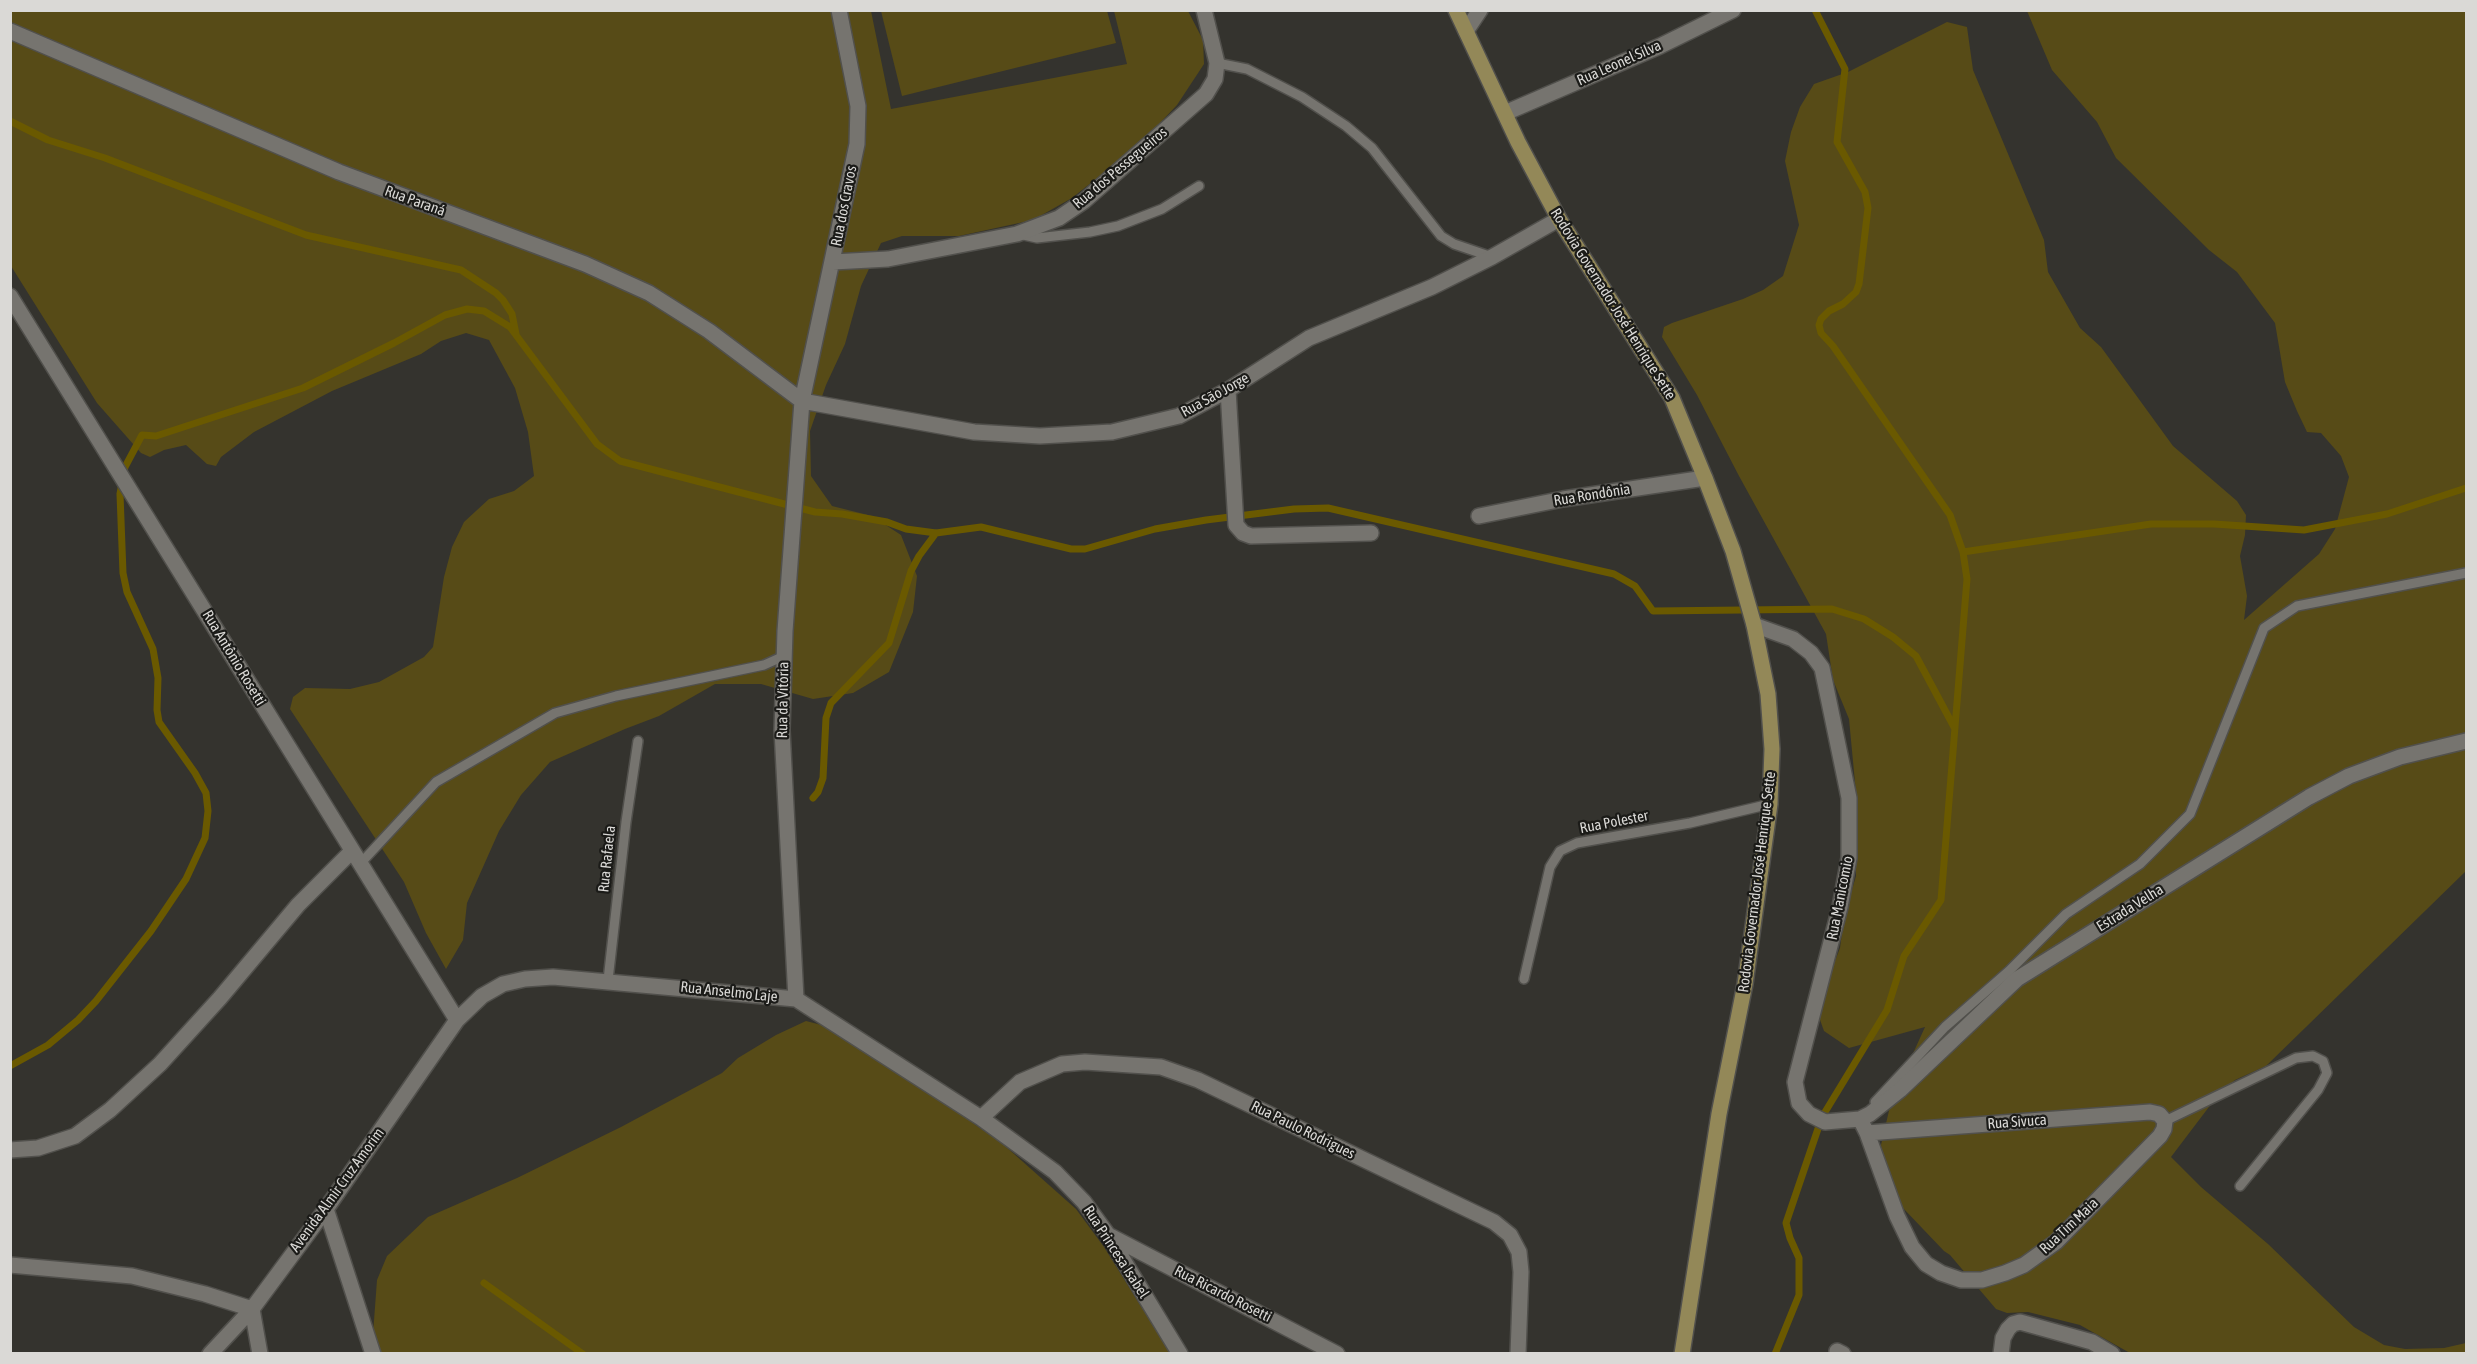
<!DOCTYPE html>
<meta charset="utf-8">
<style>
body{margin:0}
#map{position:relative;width:2477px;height:1364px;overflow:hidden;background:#34332e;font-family:"Asap Condensed",sans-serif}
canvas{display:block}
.frame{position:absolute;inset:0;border:12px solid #dad9d6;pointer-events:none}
</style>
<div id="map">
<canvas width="2477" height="1364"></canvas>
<div class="frame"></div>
</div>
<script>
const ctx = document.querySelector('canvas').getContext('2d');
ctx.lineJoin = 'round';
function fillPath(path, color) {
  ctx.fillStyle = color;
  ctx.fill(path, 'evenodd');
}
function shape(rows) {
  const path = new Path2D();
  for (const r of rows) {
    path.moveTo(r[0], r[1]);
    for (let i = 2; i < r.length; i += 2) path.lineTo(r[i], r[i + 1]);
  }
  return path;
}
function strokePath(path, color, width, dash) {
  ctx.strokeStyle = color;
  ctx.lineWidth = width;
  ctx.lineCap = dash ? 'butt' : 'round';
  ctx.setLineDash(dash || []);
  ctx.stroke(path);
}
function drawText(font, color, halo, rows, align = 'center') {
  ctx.font = font + ' "Asap Condensed",sans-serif';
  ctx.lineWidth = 4.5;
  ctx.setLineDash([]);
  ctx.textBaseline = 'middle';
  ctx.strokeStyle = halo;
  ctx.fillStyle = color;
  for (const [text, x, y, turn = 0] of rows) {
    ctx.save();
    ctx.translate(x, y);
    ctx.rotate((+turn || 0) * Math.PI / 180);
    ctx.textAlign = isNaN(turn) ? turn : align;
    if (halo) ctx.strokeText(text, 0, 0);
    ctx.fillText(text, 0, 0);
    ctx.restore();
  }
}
fillPath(shape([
 [11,11,871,11,891,109,1127,64,1114,11,1188,11,1203,40,1204,64,1177,105,1141,143,1072,198,1033,220,959,236,902,236,881,243,861,286,845,344,826,385,810,431,811,476,832,506,872,516,901,535,917,576,913,612,889,672,853,693,813,699,761,684,715,684,659,716,625,729,550,762,521,795,499,831,467,903,463,940,446,969,426,933,404,882,290,709,293,697,305,688,350,689,379,682,424,657,433,647,444,577,452,547,464,522,489,499,514,491,534,476,528,432,515,388,489,340,466,333,441,341,421,354,332,391,254,432,221,457,216,466,207,464,186,445,164,450,150,457,141,453,97,403,11,266],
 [881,11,1107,11,1116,43,902,96],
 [2027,11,2466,11,2466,871,2266,1066,2235,1080,2218,1095,2171,1157,2201,1187,2268,1244,2354,1327,2384,1345,2405,1349,2444,1348,2466,1343,2466,1353,2130,1353,2080,1325,2028,1312,2007,1313,1996,1309,1950,1255,1944,1251,1902,1207,1890,1186,1883,1164,1881,1145,1891,1102,1925,1027,1849,1048,1824,1031,1819,1017,1818,1005,1840,948,1844,917,1856,876,1856,793,1849,719,1833,680,1826,634,1739,476,1697,395,1662,337,1664,327,1672,323,1743,299,1763,290,1783,276,1799,225,1785,161,1791,132,1800,107,1814,84,1848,72,1947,22,1967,27,1973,70,2044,240,2048,272,2080,328,2101,347,2173,446,2237,501,2246,515,2245,535,2240,556,2247,596,2244,620,2319,554,2335,529,2349,477,2341,456,2321,433,2307,432,2297,411,2285,382,2275,323,2237,272,2209,250,2116,158,2097,122,2052,70],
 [806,1021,841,1030,1004,1145,1076,1209,1104,1247,1170,1353,375,1354,373,1334,377,1280,387,1256,428,1217,517,1178,621,1127,722,1073,738,1058,776,1035]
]), '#574b17');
strokePath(shape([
 [10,121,48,140,105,158,306,235,461,270,496,293,503,300,512,314,516,334],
 [1963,552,2151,524,2214,524,2304,530,2387,514,2466,488],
 [813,798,818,792,823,778,826,718,831,703,889,643,911,571,919,556,936,533],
 [10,1066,48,1045,78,1020,96,1001,151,931,186,879,205,838,208,811,206,793,195,773,159,722,157,710,158,678,153,649,127,592,123,573,120,494,125,467,142,435,156,436,303,388,394,343,445,315,467,309,484,311,510,327,597,444,620,461,815,512,842,514,887,522,906,529,936,533,981,527,1071,549,1085,549,1155,529,1206,520,1294,509,1328,508,1614,574,1635,586,1653,611,1832,609,1864,619,1893,637,1916,656,1954,727],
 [484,1283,583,1354],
 [1775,1354,1799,1295,1799,1258,1790,1238,1786,1223,1822,1117,1887,1010,1904,956,1941,900,1967,579,1963,552,1950,515,1833,346,1821,333,1819,325,1821,319,1829,311,1843,304,1856,292,1859,284,1868,208,1865,192,1837,142,1845,69,1815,10]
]), '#6a5900', 7);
const service = shape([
 [1217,63,1247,69,1302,97,1346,126,1372,148,1441,236,1454,244,1492,257],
 [1019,234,1037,238,1090,232,1118,226,1162,209,1199,186],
 [359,865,436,782,555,713,616,696,764,665,784,656],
 [1524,979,1550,867,1560,851,1577,843,1690,823,1770,804],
 [608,980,626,822,638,741],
 [1875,1102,1945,1027,2009,971,2066,914,2140,864,2190,814,2264,628,2297,606,2466,573],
 [2165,1121,2296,1058,2313,1056,2323,1061,2327,1073,2318,1090,2240,1186]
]);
const minor = shape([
 [10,31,339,172,585,264,649,293,709,331,802,401,974,432,1040,436,1112,432,1179,416,1228,390,1309,338,1432,287,1492,257,1559,219],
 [1466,31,1480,10],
 [1505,113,1660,46,1733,10],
 [833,262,888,259,1017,234,1059,218,1084,201,1206,94,1215,79,1217,63,1204,10],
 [10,296,457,1020],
 [1228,390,1236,525,1243,533,1251,536,1371,533],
 [1479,516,1563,499,1705,478],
 [1754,625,1793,639,1811,653,1822,668,1849,798,1849,858,1840,907,1795,1082,1799,1103,1809,1114,1825,1122,1860,1119,1870,1114,1900,1090,2017,979,2309,797,2349,776,2400,757,2466,741],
 [796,999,782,730,785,631,802,401,857,144,858,106,839,10],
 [981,1118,1020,1082,1062,1064,1085,1062,1161,1067,1198,1080,1494,1222,1510,1235,1519,1252,1521,1272,1518,1354],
 [1860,1119,1867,1133,1897,1216,1912,1247,1926,1264,1941,1273,1961,1280,1982,1280,2005,1273,2024,1265,2056,1242,2160,1136,2164,1129,2165,1121,2159,1114,2150,1112,1867,1133],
 [10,1150,38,1148,75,1136,110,1110,160,1064,220,998,298,905,351,852],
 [326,1209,373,1354],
 [1108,1235,1337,1354],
 [10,1265,132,1276,205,1294,252,1309,260,1354],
 [1837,1351,1843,1354],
 [210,1354,252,1309,326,1209,457,1020,482,996,503,984,525,979,553,977,796,999,981,1118,1055,1172,1084,1202,1108,1235,1180,1354],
 [2001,1354,2003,1338,2008,1329,2013,1324,2020,1322,2092,1342,2112,1354]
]);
const secondary = shape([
 [1456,10,1518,142,1559,219,1672,398,1705,478,1733,551,1754,625,1768,694,1772,749,1770,804,1745,984,1719,1114,1682,1354]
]);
strokePath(service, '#51504c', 12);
strokePath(minor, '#51504c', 18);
strokePath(secondary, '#51504c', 18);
strokePath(service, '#76746f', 9);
strokePath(minor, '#76746f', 15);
strokePath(secondary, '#938858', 15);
drawText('15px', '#dad9d6', '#1b1b18', [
 ["Rua Leonel Silva",1619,63,-24],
 ["Rua dos Pessegueiros",1120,168,-40],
 ["Rua Paraná",415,201,20],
 ["Rua dos Cravos",844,206,-79],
 ["Rodovia Governador José Henrique Sette",1613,304,58],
 ["Rua São Jorge",1215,395,-29],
 ["Rua Rondônia",1592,495,-9],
 ["Rua Antônio Rosetti",234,658,59],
 ["Rua da Vitória",783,700,-89],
 ["Rua Polester",1614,822,-11],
 ["Rua Rafaela",607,859,-84],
 ["Rodovia Governador José Henrique Sette",1757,882,-83],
 ["Rua Manicomio",1840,898,-79],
 ["Estrada Velha",2130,908,-32],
 ["Rua Anselmo Laje",729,992,6],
 ["Rua Sivuca",2017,1122,-4],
 ["Rua Paulo Rodrigues",1303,1130,26],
 ["Avenida Almir Cruz Amorim",337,1190,-54],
 ["Rua Tim Maia",2069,1226,-43],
 ["Rua Princesa Isabel",1116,1252,57],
 ["Rua Ricardo Rosetti",1223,1294,27]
]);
</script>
